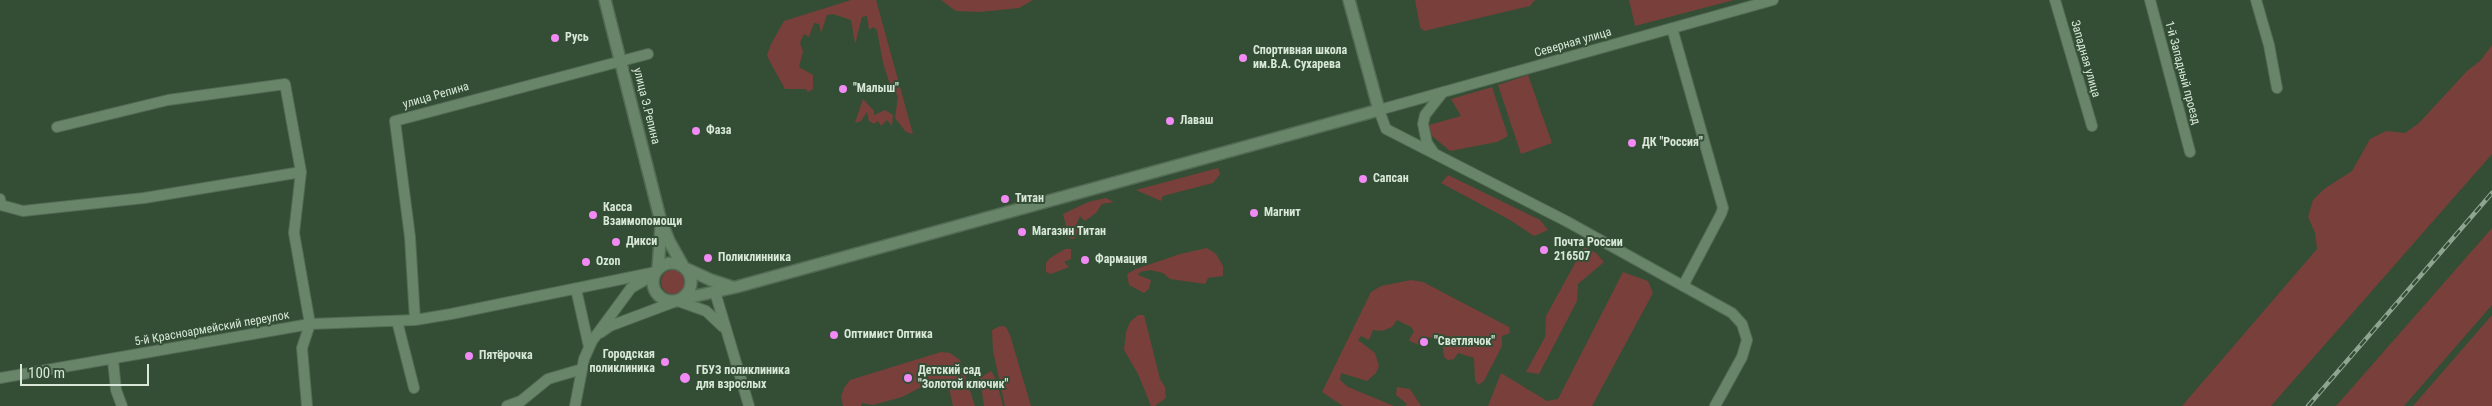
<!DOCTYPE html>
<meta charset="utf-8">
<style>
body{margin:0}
#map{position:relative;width:2492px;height:406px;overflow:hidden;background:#334e35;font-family:"Roboto Condensed",sans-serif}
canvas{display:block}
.scale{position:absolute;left:20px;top:364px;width:129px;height:22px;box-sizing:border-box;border:2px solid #d8e7d8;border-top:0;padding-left:6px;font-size:15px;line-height:18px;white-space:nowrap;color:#d8e7d8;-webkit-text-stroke:4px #334e35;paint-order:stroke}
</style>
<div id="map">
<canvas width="2492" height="406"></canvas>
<div class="scale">100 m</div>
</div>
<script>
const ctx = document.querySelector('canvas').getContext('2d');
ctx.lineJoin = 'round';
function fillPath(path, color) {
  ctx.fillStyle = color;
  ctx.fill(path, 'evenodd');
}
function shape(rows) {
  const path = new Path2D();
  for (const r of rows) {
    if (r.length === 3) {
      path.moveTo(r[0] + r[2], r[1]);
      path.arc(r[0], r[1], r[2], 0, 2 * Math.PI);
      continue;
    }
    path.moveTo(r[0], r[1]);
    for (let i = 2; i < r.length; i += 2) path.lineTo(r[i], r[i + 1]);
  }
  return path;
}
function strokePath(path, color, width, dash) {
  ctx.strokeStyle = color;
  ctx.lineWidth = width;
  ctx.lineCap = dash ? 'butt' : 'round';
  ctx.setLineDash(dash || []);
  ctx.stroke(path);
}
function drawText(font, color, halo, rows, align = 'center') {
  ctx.font = font + ' "Roboto Condensed",sans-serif';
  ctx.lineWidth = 4;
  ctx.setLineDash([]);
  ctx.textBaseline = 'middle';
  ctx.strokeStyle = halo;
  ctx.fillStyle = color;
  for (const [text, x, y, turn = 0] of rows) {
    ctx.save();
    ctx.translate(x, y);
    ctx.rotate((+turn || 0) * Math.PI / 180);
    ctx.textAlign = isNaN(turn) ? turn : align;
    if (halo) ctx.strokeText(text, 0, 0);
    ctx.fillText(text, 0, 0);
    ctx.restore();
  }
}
fillPath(shape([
 [851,0,876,0,913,134,906,132,895,118,898,96,891,88,883,63,877,30,873,27,869,30,867,16,862,17,855,44,851,20,833,14,827,15,821,33,819,24,814,23,809,37,804,34,800,43,803,51,799,67,813,75,813,89,808,92,806,89,785,89,770,62,767,55,771,44,784,21],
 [941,0,1033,0,1019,8,980,12,956,11],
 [1415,0,1535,0,1530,6,1424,31,1420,27],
 [1629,0,1734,0,1635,26],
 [2492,45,2492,154,2271,406,2182,406,2317,249,2315,233,2308,217,2313,200,2324,189,2352,171,2370,139,2386,131,2405,133,2419,123,2467,71,2481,60],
 [1528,75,1552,143,1521,154,1498,85],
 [1492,87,1508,136,1497,142,1450,151,1432,136,1429,125,1461,116,1451,99],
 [863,99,874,111,874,115,885,110,893,115,892,126,887,120,881,126,878,121,874,124,869,121,867,112,861,121,855,123],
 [1218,168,1220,174,1213,183,1163,196,1161,201,1136,190],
 [1448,175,1540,220,1548,230,1534,236,1510,220,1441,183],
 [1106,198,1114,202,1102,204,1096,213,1085,221,1080,216,1077,223,1078,232,1074,239,1069,238,1063,214,1088,202],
 [2492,228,2492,305,2404,406,2336,406],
 [1584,247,1596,253,1604,262,1578,284,1577,301,1539,374,1526,372,1545,337,1546,316],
 [1207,248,1216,254,1223,266,1223,276,1208,278,1205,284,1170,279,1163,273,1150,270,1140,272,1138,275,1151,280,1149,289,1144,293,1129,285,1127,274,1136,269,1180,254],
 [1065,249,1071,249,1071,259,1064,262,1069,267,1051,274,1046,272,1046,263,1050,258],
 [673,282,12],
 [1623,272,1648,281,1653,293,1592,406,1488,406,1501,373,1547,401,1558,399],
 [1411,280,1423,282,1509,327,1510,333,1502,336,1502,346,1484,381,1478,385,1475,380,1474,358,1458,353,1454,359,1448,360,1444,357,1442,343,1436,338,1423,337,1419,345,1412,342,1409,340,1414,331,1411,327,1397,320,1392,327,1382,331,1373,330,1369,340,1361,336,1358,340,1375,353,1379,366,1376,373,1367,381,1341,373,1340,380,1348,387,1394,406,1343,406,1322,392,1371,292,1381,286],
 [1138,315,1144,315,1160,379,1165,387,1166,398,1155,406,1151,406,1138,374,1124,350,1126,332,1130,322],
 [2492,315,2492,406,2413,406],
 [1000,326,1006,327,1010,335,1031,406,1005,406,993,351,992,330],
 [941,352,950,353,960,360,975,406,953,406,948,384,933,381,902,397,873,405,862,403,861,406,843,406,841,397,844,388,850,380],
 [991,371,996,379,1003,406,984,406,980,378],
 [1397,387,1410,389,1421,406,1405,406,1407,404,1396,395]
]), '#793f3a');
const minor = shape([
 [2055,0,2092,126],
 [2150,0,2190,152],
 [2256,0,2269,45,2277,88],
 [1672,28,1723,208,1721,214,1683,286],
 [57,127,168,100,285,84,301,172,294,233,310,324,302,348,307,406],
 [1434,153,1427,143,1423,124,1425,115,1443,92],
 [0,199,1,205,23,211,144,198,301,172],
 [576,289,589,347],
 [715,292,749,406],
 [678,301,706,311,723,327],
 [415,320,410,237,395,121,648,54],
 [397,321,414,388],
 [600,333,610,326,674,302],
 [113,360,116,390,122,406],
 [0,378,310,324,415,320,451,314,656,272],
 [507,406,521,401,548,379,582,369],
 [575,406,584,359,592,341,631,288,654,275],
 [1715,406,1742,357,1747,340,1742,324,1732,313,1566,221,1386,129,1379,110,1773,0]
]);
const tertiary = shape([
 [605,0,660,218,669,241,683,266],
 [672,282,19],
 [658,269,661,227],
 [687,269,711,280,732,287],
 [682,299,736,287,1379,110,1349,0]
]);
strokePath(minor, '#536a54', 12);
strokePath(tertiary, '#536a54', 14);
strokePath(minor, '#688569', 10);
strokePath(tertiary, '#688569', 11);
const rail = shape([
 [2308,406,2492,193]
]);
strokePath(rail, '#90a591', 4.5);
strokePath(rail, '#334e35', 2.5, [8]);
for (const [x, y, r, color] of [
 [555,38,5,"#f18af4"],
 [1243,58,5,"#f18af4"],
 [843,89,5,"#f18af4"],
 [1170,121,5,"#f18af4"],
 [696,131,5,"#f18af4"],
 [1632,143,5,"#f18af4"],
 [1363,179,5,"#f18af4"],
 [1005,199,5,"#f18af4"],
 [1254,213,5,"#f18af4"],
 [593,215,5,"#f18af4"],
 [1022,232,5,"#f18af4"],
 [616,242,5,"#f18af4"],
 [1544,250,5,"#f18af4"],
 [708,258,5,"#f18af4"],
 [1085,260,5,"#f18af4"],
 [586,262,5,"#f18af4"],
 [834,335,5,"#f18af4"],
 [1424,342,5,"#f18af4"],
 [469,356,5,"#f18af4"],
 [665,362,5,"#f18af4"],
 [685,378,6,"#f18af4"],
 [908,378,5,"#f18af4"]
]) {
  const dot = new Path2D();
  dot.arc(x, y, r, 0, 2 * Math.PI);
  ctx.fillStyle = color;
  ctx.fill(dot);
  strokePath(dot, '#334e35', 2);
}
drawText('bold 12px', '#d8e7d8', '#334e35', [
 ["Русь",565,38],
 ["Спортивная школа",1253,51],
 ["им.В.А. Сухарева",1253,65],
 ["\"Малыш\"",853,89],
 ["Лаваш",1180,121],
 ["Фаза",706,131],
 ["ДК \"Россия\"",1642,143],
 ["Сапсан",1373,179],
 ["Титан",1015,199],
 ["Касса",603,208],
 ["Взаимопомощи",603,222],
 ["Магнит",1264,213],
 ["Магазин Титан",1032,232],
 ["Дикси",626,242],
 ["Почта России",1554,243],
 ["216507",1554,257],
 ["Поликлинника",718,258],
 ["Фармация",1095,260],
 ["Ozon",596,262],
 ["Оптимист Оптика",844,335],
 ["\"Светлячок\"",1434,342],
 ["Городская",655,355,"right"],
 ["поликлиника",655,369,"right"],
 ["Пятёрочка",479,356],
 ["ГБУЗ поликлиника",696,371],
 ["для взрослых",696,385],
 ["Детский сад",918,371],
 ["\"Золотой ключик\"",918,385]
], 'left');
drawText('12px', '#d8e7d8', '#334e35', [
 ["Северная улица",1573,43,-16],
 ["Западная улица",2085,59,74],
 ["1-й Западный проезд",2182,73,75],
 ["улица Репина",436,96,-16],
 ["улица Э.Репина",646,106,76],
 ["5-й Красноармейский переулок",212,329,-10]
]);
</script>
